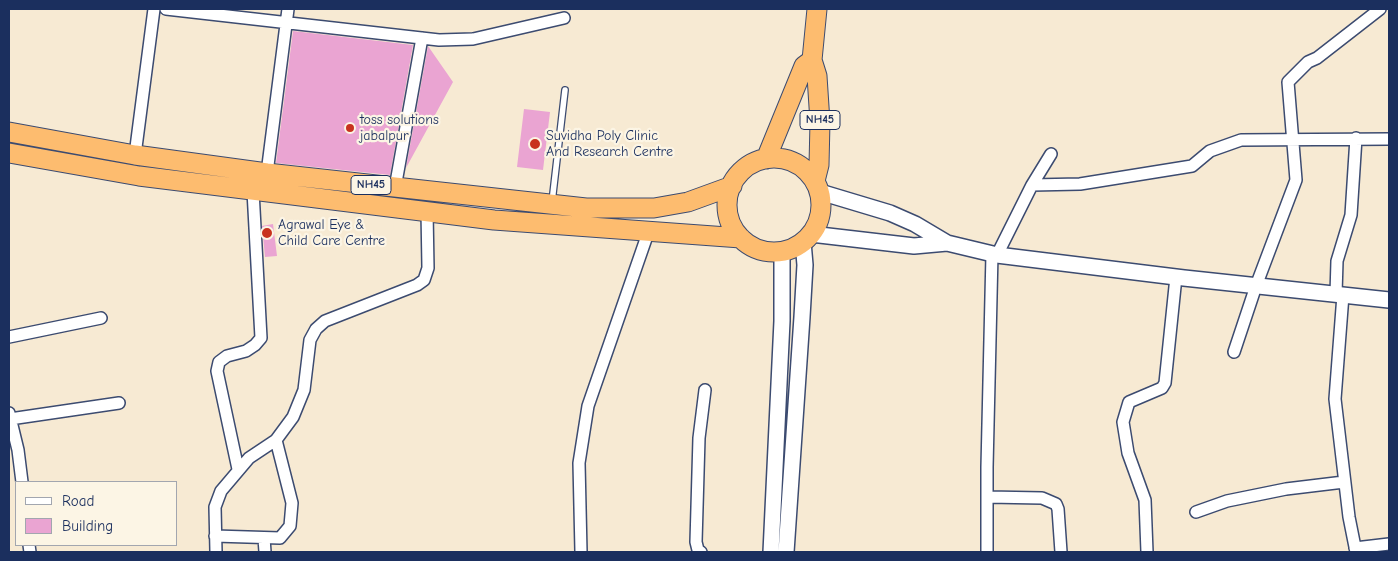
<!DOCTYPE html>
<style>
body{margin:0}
#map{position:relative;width:1398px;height:561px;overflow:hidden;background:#f7ead3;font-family:"Comic Neue",sans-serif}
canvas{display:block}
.frame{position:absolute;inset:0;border:10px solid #1b2f5e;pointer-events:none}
.legend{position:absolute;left:15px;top:481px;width:162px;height:65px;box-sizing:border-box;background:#fcf5e5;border:1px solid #a2a6af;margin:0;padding:6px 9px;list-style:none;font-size:15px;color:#1b2f5e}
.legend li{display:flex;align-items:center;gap:10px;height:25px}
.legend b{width:25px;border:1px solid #a2a6af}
</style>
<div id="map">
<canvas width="1398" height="561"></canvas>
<div class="frame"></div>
<ul class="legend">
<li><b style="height:6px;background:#fff"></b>Road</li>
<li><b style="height:14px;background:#eaa4d2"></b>Building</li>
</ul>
</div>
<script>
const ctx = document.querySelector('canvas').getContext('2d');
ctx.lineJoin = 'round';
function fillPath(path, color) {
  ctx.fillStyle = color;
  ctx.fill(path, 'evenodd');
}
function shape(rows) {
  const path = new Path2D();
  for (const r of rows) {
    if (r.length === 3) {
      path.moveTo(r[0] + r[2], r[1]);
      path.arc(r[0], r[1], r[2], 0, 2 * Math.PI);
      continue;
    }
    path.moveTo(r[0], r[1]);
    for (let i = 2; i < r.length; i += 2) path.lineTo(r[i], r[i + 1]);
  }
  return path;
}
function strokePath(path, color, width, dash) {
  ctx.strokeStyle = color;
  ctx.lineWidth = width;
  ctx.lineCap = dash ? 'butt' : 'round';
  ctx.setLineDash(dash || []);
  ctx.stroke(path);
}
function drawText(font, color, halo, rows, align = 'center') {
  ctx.font = font + ' "Comic Neue",sans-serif';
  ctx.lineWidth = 4.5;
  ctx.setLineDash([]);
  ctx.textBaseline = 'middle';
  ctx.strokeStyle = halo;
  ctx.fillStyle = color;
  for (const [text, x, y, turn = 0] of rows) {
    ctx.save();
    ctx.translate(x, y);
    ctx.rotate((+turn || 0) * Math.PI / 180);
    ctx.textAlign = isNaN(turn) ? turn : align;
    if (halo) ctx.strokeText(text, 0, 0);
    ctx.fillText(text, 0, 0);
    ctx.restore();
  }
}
fillPath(shape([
 [293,31,413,45,390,175,276,163],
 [428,46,453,82,406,168],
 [524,109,550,112,543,170,517,167],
 [273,224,277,256,265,257,262,226]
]), '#eaa4d2');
const service = shape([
 [552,202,565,90]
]);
const minor = shape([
 [166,9,439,40,473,39,564,18],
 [135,155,154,9],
 [267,173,288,9],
 [1032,185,1080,184,1192,166,1210,151,1241,140,1389,139],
 [395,188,422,38],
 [997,255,1032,185,1051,154],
 [1336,294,1337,261,1351,215,1356,138],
 [1343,295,1335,399,1349,517,1356,552],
 [9,337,101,318],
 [1234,352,1256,286,1296,180,1288,82,1308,62,1317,58,1380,9],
 [9,413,18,450,22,482],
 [10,419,119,403],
 [238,469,217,371,219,362,227,356,246,351,255,345,261,338,253,191],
 [988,497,1042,498,1056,504,1058,509,1061,552],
 [1196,512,1227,501,1286,489,1344,482],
 [215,536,280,538,290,526,292,503,276,440],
 [264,538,265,552],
 [29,545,30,552],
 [1355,548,1389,544],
 [216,552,215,507,221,491,249,458,276,440,293,417,304,390,310,340,316,329,325,321,417,285,424,280,428,268,427,211],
 [581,552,579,463,588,406,648,233],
 [701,552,698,550,696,542,699,438,705,390],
 [987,552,987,467,992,254],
 [1147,552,1145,500,1128,453,1123,422,1129,402,1162,388,1165,383,1176,277]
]);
const tertiary = shape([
 [820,192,890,213,915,224,947,243],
 [811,234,914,246,947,243,997,255,1184,278,1389,300],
 [771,552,782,321,782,251],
 [786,552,802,317,805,265,803,242]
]);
const trunk = shape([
 [812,60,817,76,820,122,819,165,815,181],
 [812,60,817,9],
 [9,132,135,155,267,173,586,208,654,208,688,202,732,186],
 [9,153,139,176,494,220,741,238],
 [774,205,47],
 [766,159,804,66,812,60]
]);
strokePath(service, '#3c4b70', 8);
strokePath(minor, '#3c4b70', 14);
strokePath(tertiary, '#3c4b70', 18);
strokePath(trunk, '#3c4b70', 21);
strokePath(service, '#fff', 5.5);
strokePath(minor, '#fff', 11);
strokePath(tertiary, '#fff', 15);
strokePath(trunk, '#fdbc6f', 19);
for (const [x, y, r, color] of [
 [350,128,5,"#c8321e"],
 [535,144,6,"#c8321e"],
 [267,233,6,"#c8321e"]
]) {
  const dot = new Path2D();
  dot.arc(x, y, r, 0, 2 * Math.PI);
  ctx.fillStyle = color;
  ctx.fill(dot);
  strokePath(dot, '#fcf5e5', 2);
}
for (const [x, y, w] of [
 [820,120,40],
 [371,185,40]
]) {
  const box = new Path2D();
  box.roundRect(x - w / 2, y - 9.5, w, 19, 4);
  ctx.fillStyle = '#fcf5e5';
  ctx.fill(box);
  strokePath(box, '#1b2f5e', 1);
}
drawText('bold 12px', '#1b2f5e', null, [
 ["NH45",820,120],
 ["NH45",371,185]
]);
drawText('14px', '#1b2f5e', '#fcf5e5', [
 ["toss solutions",360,120],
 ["jabalpur",360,136],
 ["Suvidha Poly Clinic",546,136],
 ["And Research Centre",546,152],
 ["Agrawal Eye &",278,225],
 ["Child Care Centre",278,241]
], 'left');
</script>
